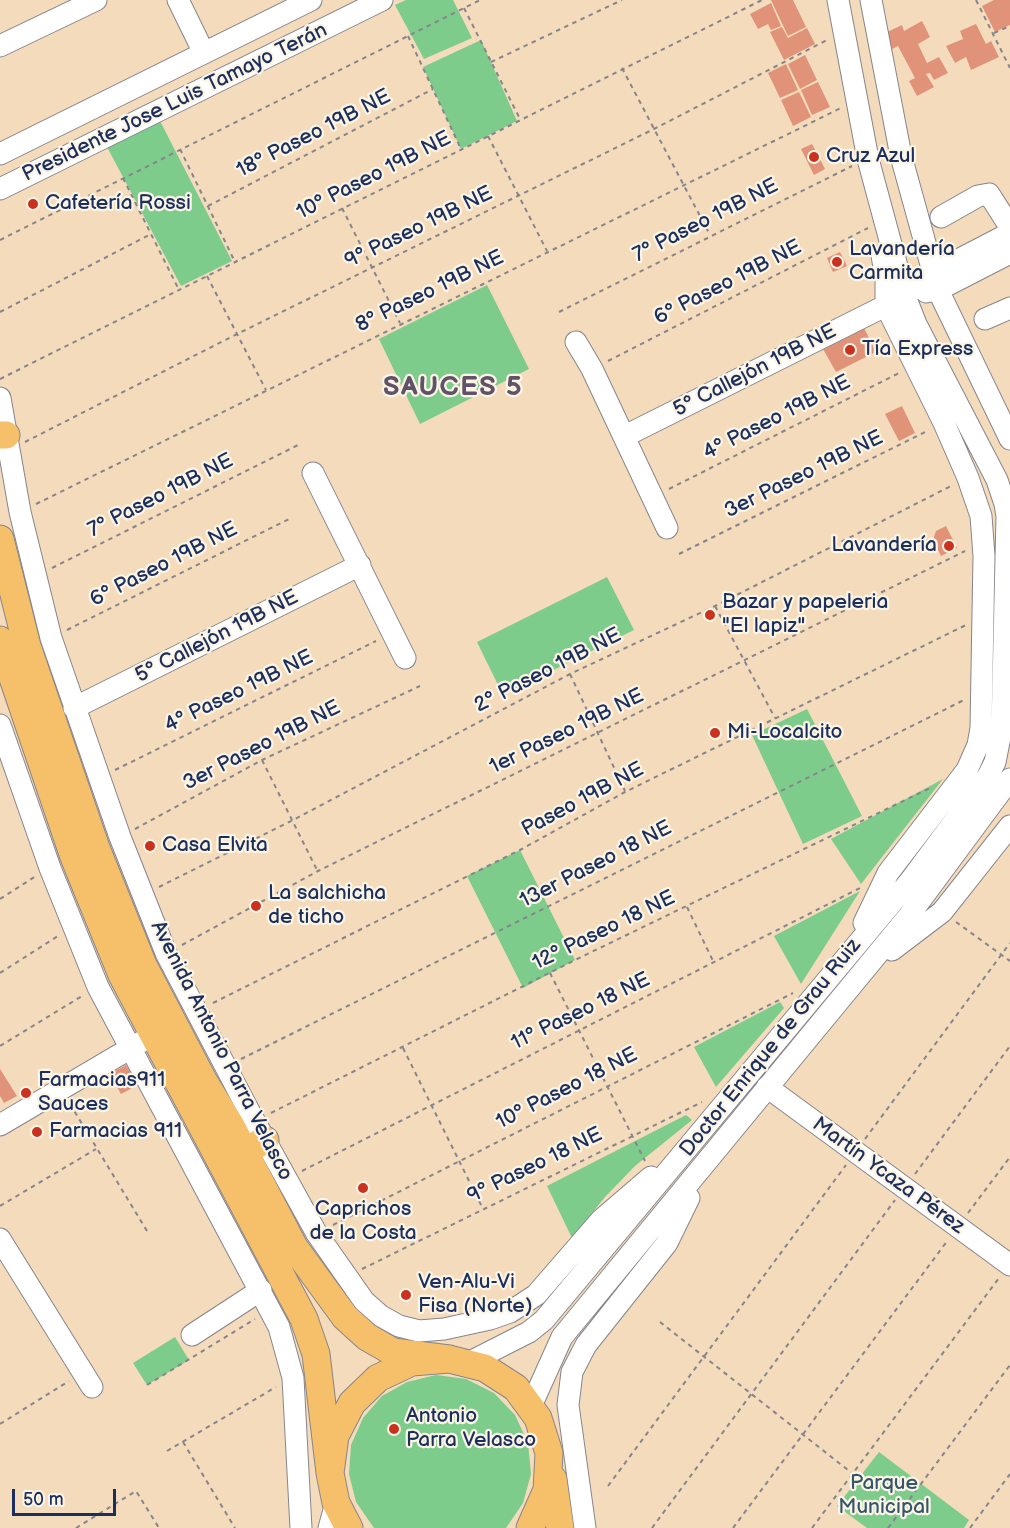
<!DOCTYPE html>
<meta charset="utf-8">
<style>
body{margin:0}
#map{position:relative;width:1010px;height:1528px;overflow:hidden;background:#f3dbbb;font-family:"Balsamiq Sans",sans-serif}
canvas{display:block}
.scale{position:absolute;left:12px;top:1489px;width:104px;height:27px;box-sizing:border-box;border:3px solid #1b2f5e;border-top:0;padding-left:8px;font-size:18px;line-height:21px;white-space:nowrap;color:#1b2f5e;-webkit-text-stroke:4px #fcf5e5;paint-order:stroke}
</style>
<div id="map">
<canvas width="1010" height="1528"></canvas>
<div class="scale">50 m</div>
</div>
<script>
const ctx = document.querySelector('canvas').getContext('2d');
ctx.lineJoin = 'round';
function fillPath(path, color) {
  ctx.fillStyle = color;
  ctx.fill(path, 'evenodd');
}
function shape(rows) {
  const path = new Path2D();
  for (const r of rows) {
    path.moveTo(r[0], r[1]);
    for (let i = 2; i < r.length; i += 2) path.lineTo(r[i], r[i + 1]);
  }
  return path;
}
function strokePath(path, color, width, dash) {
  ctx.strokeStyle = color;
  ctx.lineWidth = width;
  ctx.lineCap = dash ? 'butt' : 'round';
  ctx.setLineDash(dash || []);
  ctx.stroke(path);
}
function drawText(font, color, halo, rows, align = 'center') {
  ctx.font = font + ' "Balsamiq Sans",sans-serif';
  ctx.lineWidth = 4.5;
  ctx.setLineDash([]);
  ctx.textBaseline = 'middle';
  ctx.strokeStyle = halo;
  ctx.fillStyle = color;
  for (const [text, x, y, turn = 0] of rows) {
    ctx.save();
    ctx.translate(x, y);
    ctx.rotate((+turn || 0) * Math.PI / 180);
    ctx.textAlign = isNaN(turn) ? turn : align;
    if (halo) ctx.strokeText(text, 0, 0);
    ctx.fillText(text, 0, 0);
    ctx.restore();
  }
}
fillPath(shape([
 [406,0,453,0,472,38,424,59,395,5],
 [481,40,517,121,461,149,423,67],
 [160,121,232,261,181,286,107,147],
 [487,285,529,369,420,424,379,339],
 [607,577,634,630,503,695,477,642],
 [807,709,862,816,803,844,752,735],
 [943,779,861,884,831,839],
 [520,850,575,960,523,988,467,876],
 [860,891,801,984,774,936],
 [780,1002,784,1008,716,1087,694,1047],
 [686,1115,692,1120,635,1166,605,1197,572,1238,547,1186],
 [175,1337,189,1360,147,1385,133,1363],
 [436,1375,466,1379,494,1393,515,1415,528,1443,531,1474,523,1503,506,1528,374,1528,356,1502,349,1474,351,1445,363,1418,382,1396,407,1382],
 [879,1452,969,1520,964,1528,867,1528,837,1506]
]), '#7dcc8c');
fillPath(shape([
 [771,0,793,0,806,27,788,36],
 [994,0,1010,0,1010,25,995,32,982,6],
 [771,3,781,26,771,30,768,24,758,29,750,14],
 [922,21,930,37,918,44,927,63,939,57,948,73,934,80,930,73,926,74,934,87,917,96,909,81,915,78,898,46,892,49,885,33,902,25,904,31],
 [976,24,986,44,991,41,999,57,971,70,966,57,955,63,946,46,963,39,960,31],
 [782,27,788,38,807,28,815,44,784,60,770,32],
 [805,55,817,80,800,89,788,64],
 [786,64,798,90,780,98,768,73],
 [818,82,830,107,812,115,801,90],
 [799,92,811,117,793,126,781,100],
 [812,144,825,169,814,175,801,149],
 [840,252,847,266,833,272,827,258],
 [864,328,876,352,836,372,823,349],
 [902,406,915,433,899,441,885,414],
 [946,526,957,548,941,556,933,540,936,531],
 [126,1065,138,1085,121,1094,110,1074],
 [0,1069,17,1096,4,1103,0,1096]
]), '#e1937a');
const minor = shape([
 [178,0,204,53],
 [871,0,901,156,938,290,1010,439],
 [0,46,96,0],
 [0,154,311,0],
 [0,189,382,0],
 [941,217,978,196,989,194,1010,227],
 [926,292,938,290,1010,253],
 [985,319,1010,308],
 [576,342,592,369,667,528],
 [0,398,20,512,51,638,120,837,166,953,250,1113,317,1234,364,1301,381,1316,399,1326,419,1331,444,1329,490,1319,510,1312,536,1295,601,1220,651,1177],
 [625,436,905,296,933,273,1010,233],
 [313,473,405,658],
 [74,708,360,565],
 [0,725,50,868,98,987,279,1327,293,1378,301,1528],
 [864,923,888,873,967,770,978,745,981,728,984,556,981,516,968,478,944,423,886,306,886,280,882,255],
 [892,950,942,912,1010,826],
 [767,1087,1010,1265],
 [0,1125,141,1042],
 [0,1239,92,1387],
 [192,1335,261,1290],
 [468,1363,529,1332,544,1320,910,881,988,776,995,762,1002,727,1007,516,1005,504,997,480,916,324,905,296,868,159,838,0],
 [531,1406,562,1337,908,917,1010,779],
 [329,1528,336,1503],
 [585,1528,568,1405,572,1372,586,1345,667,1243,689,1198]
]);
const major = shape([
 [0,435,6,435],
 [0,539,27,646,96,848,143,965,203,1080,231,1126,294,1247,345,1317,367,1337,393,1352,449,1359],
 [0,640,74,857,122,975,304,1319,316,1354,330,1473],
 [244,1152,265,1140],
 [553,1479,560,1528],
 [349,1528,336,1503,330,1473,335,1436,352,1403,378,1378,412,1362,449,1359,485,1368,516,1388,538,1418,549,1453,547,1490,530,1528]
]);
strokePath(minor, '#87858c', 23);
strokePath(major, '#87858c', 29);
strokePath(shape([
 [976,0,1010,68],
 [464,8,520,119],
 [994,33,1010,26],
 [408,36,461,149],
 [491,62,622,0],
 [622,68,710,235],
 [488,136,547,251],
 [180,149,235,262],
 [123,178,179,290],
 [208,206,433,89],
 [342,208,400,323],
 [0,240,480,0],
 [207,276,266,390],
 [0,312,151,234],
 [559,312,852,166],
 [608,361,868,228],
 [0,379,762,0],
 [25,442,237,334,654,129,827,40],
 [669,489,899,373],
 [36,504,841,108],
 [679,554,929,430],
 [52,568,300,444],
 [715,606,775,718],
 [67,630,291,518],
 [570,674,625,791],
 [262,760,317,870],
 [115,770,376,641],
 [135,829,262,760,420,686],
 [159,887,293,820,570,674,715,606,951,486],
 [0,899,36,876],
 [687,907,714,963],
 [956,922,1010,961],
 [182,945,318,871,965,551],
 [0,973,58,936],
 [550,973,645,1161],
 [213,1003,520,850,625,792,966,625],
 [0,1046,82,996],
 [403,1048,483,1209],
 [241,1059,964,700],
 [70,1104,147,1231],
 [271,1113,575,960,930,788],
 [865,1139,1010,943],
 [302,1171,862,887],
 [915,1174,1010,1046],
 [0,1206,96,1149],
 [968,1213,1010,1157],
 [333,1225,793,993],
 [362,1269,702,1102],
 [660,1322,853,1474],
 [147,1385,255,1319],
 [0,1424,69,1381],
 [183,1442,235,1528],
 [167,1451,276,1387],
 [608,1486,846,1165],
 [76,1528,136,1491,159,1528],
 [652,1528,895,1200],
 [733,1528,948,1240],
 [812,1528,999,1278],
 [888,1528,1010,1365],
 [970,1528,1010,1474]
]), '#87858c', 2, [4.5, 4.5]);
strokePath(minor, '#fff', 21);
strokePath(major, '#f6c06b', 27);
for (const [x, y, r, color] of [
 [814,157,6,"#c8321e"],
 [33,204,6,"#c8321e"],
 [837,262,6,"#c8321e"],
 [850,350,6,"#c8321e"],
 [949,546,6,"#c8321e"],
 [710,615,6,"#c8321e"],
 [715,733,6,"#c8321e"],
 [150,846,6,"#c8321e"],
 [256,906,6,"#c8321e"],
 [26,1093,6,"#c8321e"],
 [37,1132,6,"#c8321e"],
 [363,1188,6,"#c8321e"],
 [406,1295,6,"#c8321e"],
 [394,1429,6,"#c8321e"]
]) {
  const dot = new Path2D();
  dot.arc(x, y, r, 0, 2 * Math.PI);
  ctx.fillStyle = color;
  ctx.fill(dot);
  strokePath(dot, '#fcf5e5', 2);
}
drawText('21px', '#1b2f5e', '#fcf5e5', [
 ["Presidente Jose Luis Tamayo Terán",175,103,-26],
 ["18º Paseo 19B NE",314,134,-27],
 ["10º Paseo 19B NE",374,176,-27],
 ["7º Paseo 19B NE",706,221,-27],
 ["9º Paseo 19B NE",419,228,-26],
 ["6º Paseo 19B NE",728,283,-27],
 ["8º Paseo 19B NE",430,292,-26],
 ["5º Callejón 19B NE",755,371,-27],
 ["4º Paseo 19B NE",777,418,-27],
 ["3er Paseo 19B NE",804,475,-26],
 ["7º Paseo 19B NE",161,496,-27],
 ["6º Paseo 19B NE",164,565,-27],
 ["5º Callejón 19B NE",217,637,-27],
 ["2º Paseo 19B NE",548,671,-27],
 ["4º Paseo 19B NE",239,692,-26],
 ["1er Paseo 19B NE",567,732,-26],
 ["3er Paseo 19B NE",262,746,-27],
 ["Paseo 19B NE",583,800,-28],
 ["13er Paseo 18 NE",596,865,-27],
 ["12º Paseo 18 NE",604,931,-26],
 ["11º Paseo 18 NE",581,1012,-26],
 ["Doctor Enrique de Grau Ruiz",771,1048,-51],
 ["Avenida Antonio Parra Velasco",221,1051,63],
 ["10º Paseo 18 NE",567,1089,-27],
 ["9º Paseo 18 NE",535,1166,-26],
 ["Martín Ycaza Pérez",888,1176,36]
]);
drawText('21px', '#1b2f5e', '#fcf5e5', [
 ["Cruz Azul",826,157],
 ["Cafetería Rossi",45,204],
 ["Lavandería",849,250],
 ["Carmita",849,274],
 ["Tía Express",862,350],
 ["Lavandería",937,546,"right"],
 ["Bazar y papeleria",722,603],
 ["\"El lapiz\"",722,627],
 ["Mi-Localcito",727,733],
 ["Casa Elvita",162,846],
 ["La salchicha",268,894],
 ["de ticho",268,918],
 ["Farmacias911",38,1081],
 ["Sauces",38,1105],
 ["Farmacias 911",49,1132],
 ["Caprichos",363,1210,"center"],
 ["de la Costa",363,1234,"center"],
 ["Ven-Alu-Vi",418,1283],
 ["Fisa (Norte)",418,1307],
 ["Antonio",406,1417],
 ["Parra Velasco",406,1441]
], 'left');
drawText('21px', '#34566a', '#fcf5e5', [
 ["Parque",884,1484],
 ["Municipal",884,1508]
]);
ctx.letterSpacing = '1.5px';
drawText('bold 27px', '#605268', '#fcf5e5', [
 ["SAUCES 5",453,388]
]);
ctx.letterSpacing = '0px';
</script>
